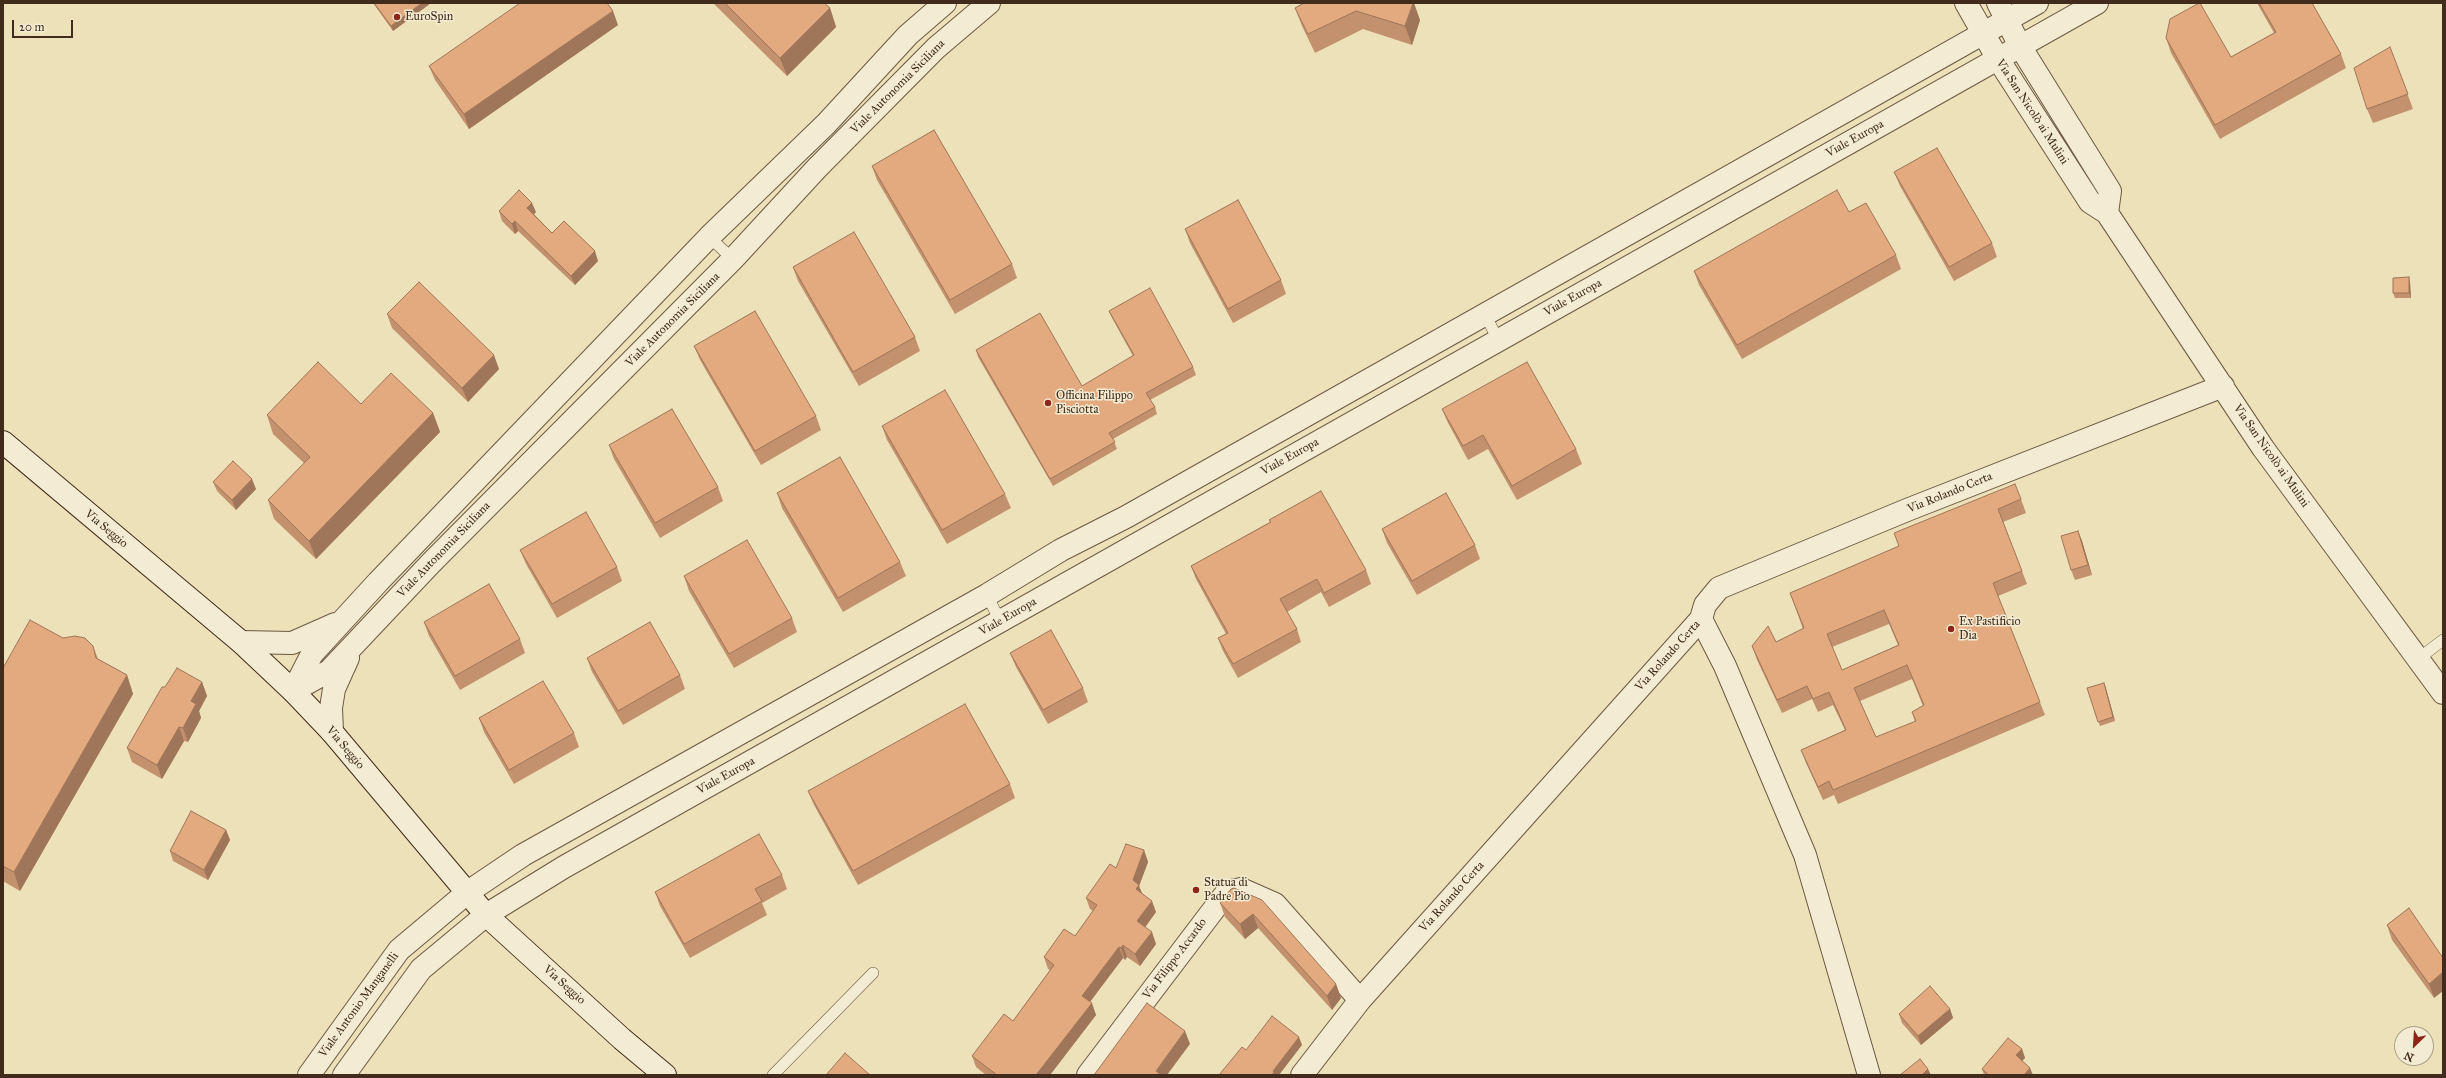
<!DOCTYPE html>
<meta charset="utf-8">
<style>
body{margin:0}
#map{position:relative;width:2446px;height:1078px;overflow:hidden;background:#ece1b9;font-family:"IM FELL Great Primer",serif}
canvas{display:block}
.frame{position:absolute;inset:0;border:4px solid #412b1c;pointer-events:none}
.north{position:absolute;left:2394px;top:1026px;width:40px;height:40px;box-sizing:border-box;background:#f3ecd2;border:1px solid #ac9f89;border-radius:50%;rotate:205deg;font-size:11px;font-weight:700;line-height:16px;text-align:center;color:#412b1c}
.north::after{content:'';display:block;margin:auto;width:14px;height:18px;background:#8f2418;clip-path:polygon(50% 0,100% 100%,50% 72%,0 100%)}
.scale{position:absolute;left:12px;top:20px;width:61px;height:18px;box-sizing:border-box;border:2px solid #412b1c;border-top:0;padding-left:5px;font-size:12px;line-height:14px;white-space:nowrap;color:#412b1c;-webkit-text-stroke:3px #f3ecd2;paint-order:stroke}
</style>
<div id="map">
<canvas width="2446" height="1078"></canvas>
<div class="frame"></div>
<div class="north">N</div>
<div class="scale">20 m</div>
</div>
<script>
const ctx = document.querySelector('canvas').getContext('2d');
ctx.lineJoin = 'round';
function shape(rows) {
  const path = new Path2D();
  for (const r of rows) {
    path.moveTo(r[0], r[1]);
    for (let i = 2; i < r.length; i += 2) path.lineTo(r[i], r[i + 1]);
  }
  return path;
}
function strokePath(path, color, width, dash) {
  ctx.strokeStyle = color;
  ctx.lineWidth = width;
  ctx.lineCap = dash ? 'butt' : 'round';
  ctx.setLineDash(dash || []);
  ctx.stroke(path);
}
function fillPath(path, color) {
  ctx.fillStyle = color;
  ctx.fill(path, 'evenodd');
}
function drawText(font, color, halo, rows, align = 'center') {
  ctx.font = font + ' "IM FELL Great Primer",serif';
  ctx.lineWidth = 3;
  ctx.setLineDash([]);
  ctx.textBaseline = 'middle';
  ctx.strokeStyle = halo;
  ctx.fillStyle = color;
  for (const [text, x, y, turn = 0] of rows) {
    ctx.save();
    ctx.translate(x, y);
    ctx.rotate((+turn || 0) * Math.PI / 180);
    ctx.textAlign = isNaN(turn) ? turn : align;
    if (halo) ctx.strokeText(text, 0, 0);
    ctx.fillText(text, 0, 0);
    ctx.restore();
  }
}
const lane = shape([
 [709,237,733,259],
 [1485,314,1498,340],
 [987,595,1000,621],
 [2418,659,2443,640],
 [773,1075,873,973]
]);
const street = shape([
 [1966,3,1998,59,2090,202,2107,213,2263,448,2443,693],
 [1998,3,2020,46,2110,191,2107,213],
 [1701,619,1725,666,1805,855,1869,1075],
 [241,642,292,643,335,624],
 [293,691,329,671,431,563,733,259,817,168,936,48,989,3],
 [293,691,312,654,378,582,709,237,826,124,908,35,945,3],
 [332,732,331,708,334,689,348,658],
 [309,1075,399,950,468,892,523,855,987,595,1061,550,1126,517,2037,3],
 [344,1075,421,969,486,915,564,867,2097,3],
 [1088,1075,1227,892,1241,889,1275,904,1360,1000],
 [1302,1075,1360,1000,1701,619,1705,605,1719,588,1907,510,2223,386]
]);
const secondary = shape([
 [3,442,241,642,293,691,332,732,486,915,622,1039,665,1075]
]);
strokePath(lane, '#6c5843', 12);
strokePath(street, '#6c5843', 24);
strokePath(secondary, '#412b1c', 24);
strokePath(lane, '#f3ecd2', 11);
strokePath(street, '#f3ecd2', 22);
strokePath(secondary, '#f3ecd2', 22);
fillPath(shape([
 [373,3,431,3,393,31],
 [713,3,824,3,830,8,836,27,787,76],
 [1304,3,1420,20,1412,45,1363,29,1315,53,1302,26,1295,8],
 [2257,3,2312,3,2341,54,2346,68,2220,139,2171,53,2166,38,2231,57,2274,33],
 [618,25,469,129,435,80,429,66],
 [2390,47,2413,109,2373,123,2367,109],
 [872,166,1012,264,1017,278,955,314,877,180],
 [1894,172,1992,243,1997,257,1954,281,1900,186],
 [499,211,536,212,534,214,552,233,598,261,575,285,518,231,515,234,502,221],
 [1849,212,1896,255,1901,269,1742,359,1699,285,1694,271],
 [1185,229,1281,280,1286,294,1233,323,1190,243],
 [793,267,915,337,920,351,859,386,798,281],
 [2410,282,2411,298,2395,298,2393,293],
 [1109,311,1193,367,1196,375,1150,400,1155,407,1157,414,1113,439,1117,449,1053,486,978,357,976,350,1082,386,1133,356,1112,318],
 [387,314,499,369,468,402,392,328],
 [694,346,816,416,821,430,761,465,700,360],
 [361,404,433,413,440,432,316,559,274,519,268,500,304,463,273,434,267,415],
 [1442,409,1576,449,1582,464,1517,500,1488,449,1468,460,1448,423],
 [882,426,1005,494,1011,508,947,544,887,440],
 [609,445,718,487,723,501,660,538,614,459],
 [213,482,256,489,236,510,217,491],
 [777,493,900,562,906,576,843,612,782,508],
 [2021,499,2026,513,2003,522,2027,584,1998,596,2045,715,1838,804,1834,795,1823,800,1806,763,1801,750,1845,730,1833,705,1818,712,1812,699,1782,713,1757,660,1752,646,1776,642,1803,629,1790,593,1899,546,1894,533],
 [1889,624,1898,645,1842,670,1832,647],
 [1912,679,1923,706,1912,712,1915,722,1876,737,1860,701],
 [1269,520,1366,570,1371,584,1329,607,1321,592,1287,612,1297,629,1301,642,1238,678,1223,651,1218,638,1226,634,1196,579,1191,566,1270,522],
 [1382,529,1475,545,1480,559,1417,595,1387,543],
 [2078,531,2082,541,2092,575,2075,580,2071,570],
 [520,550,617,567,622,581,557,618,526,564],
 [684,576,792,618,797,632,734,668,689,591],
 [424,622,520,639,525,653,460,690,429,636],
 [63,638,93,646,98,659,127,675,133,694,20,891,3,881,3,668],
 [1010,653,1083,688,1088,702,1048,724,1016,667],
 [587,658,680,675,685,689,623,725,592,672],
 [202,682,207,696,199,711,201,718,188,742,184,741,162,779,132,762,127,748,165,687],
 [2104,683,2115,721,2100,726,2087,688],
 [479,718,574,733,579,747,514,784,484,732],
 [1010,784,1015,798,858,885,814,805,808,791],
 [226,830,230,840,208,880,173,861,170,851],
 [1144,850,1148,862,1139,886,1142,893,1156,912,1145,927,1156,944,1140,966,1127,957,1125,960,1123,958,1090,1002,1096,1015,1050,1075,986,1075,976,1067,972,1056,1013,1021,1050,970,1048,969,1044,957,1075,936,1093,911,1090,909,1086,898,1116,868],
 [782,875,787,889,762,903,767,915,690,958,660,906,655,892],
 [1231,889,1336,984,1341,998,1332,1010,1258,928,1245,939,1225,917,1220,903],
 [2409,908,2434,998,2392,940,2387,925],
 [1950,1009,1953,1018,1921,1045,1902,1023,1899,1014],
 [2022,1049,2025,1058,2022,1061,2033,1075,1984,1075,1982,1069]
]), '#c3916d');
fillPath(shape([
 [422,3,431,3,393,31,391,26],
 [1413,3,1414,3,1420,20,1412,45,1405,26],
 [830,8,836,27,787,76,780,58],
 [613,11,618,25,469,129,464,114],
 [532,203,536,212,531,217,527,208],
 [515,221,518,231,515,234,512,224],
 [595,251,598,261,575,285,571,276],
 [2409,277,2410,282,2411,298,2409,293],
 [494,355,499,369,468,402,462,388],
 [433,413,440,432,316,559,309,541],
 [252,479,256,489,236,510,232,500],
 [2078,531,2082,541,2092,575,2088,565],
 [127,675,133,694,20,891,14,872],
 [202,682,207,696,199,711,201,718,188,742,183,728,191,701],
 [2104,683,2106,688,2115,721,2113,717],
 [179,727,184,741,162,779,157,765],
 [226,830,230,840,208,880,204,870],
 [1144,850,1148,862,1139,886,1143,896,1140,900,1133,880],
 [1152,901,1156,912,1141,933,1137,921],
 [1253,914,1258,928,1245,939,1240,924],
 [1152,932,1156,944,1140,966,1135,954],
 [1123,945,1127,957,1125,960,1121,948],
 [1119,947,1123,958,1086,1007,1082,996],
 [2443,972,2443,991,2434,998,2429,984],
 [1336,984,1341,998,1332,1010,1327,996],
 [1092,1003,1096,1015,1050,1075,1036,1075],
 [1950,1009,1953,1018,1921,1045,1918,1036],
 [1185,1031,1190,1044,1167,1075,1157,1075,1156,1071],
 [1299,1037,1302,1045,1279,1075,1272,1075,1273,1071],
 [2022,1049,2025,1058,2019,1064,2016,1055],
 [2030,1068,2033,1075,2024,1075],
 [1928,1069,1931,1075,1922,1075]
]), '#9f7659');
const building = shape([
 [374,3,422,3,391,26,374,3],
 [520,3,607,3,613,11,464,114,429,66,520,3],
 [725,3,824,3,830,8,780,58,725,3],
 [1304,3,1413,3,1405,26,1356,11,1308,34,1295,8,1304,3],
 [2199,3,2200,3,2231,57,2276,32,2259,3,2312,3,2341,54,2215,125,2166,38,2170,19,2199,3],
 [2390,47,2408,94,2367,109,2354,68,2390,47],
 [934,130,1012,264,950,300,872,166,934,130],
 [1937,148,1992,243,1949,267,1894,172,1937,148],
 [519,190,532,203,527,208,552,233,564,221,595,251,571,276,515,221,512,224,499,211,519,190],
 [1837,190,1849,212,1866,203,1896,255,1737,345,1694,271,1837,190],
 [1238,200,1281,280,1228,309,1185,229,1238,200],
 [854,232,915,337,853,372,793,267,854,232],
 [2409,277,2409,293,2393,293,2393,278,2409,277],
 [419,282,494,355,462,388,387,314,419,282],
 [1150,288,1193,367,1146,393,1155,407,1109,433,1115,442,1050,479,976,350,1040,313,1082,386,1134,355,1109,311,1150,288],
 [755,311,816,416,755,451,694,346,755,311],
 [318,362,361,404,391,373,433,413,309,541,268,500,310,457,267,415,318,362],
 [1527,362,1576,449,1512,486,1483,435,1463,446,1442,409,1527,362],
 [945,390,1005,494,942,530,882,426,945,390],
 [672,409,718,487,655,523,609,445,672,409],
 [840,457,900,562,838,598,777,493,840,457],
 [233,461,252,479,232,500,213,482,233,461],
 [2015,484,2021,499,1998,509,2022,571,1993,583,2040,702,1833,790,1829,781,1818,787,1801,750,1846,730,1829,692,1813,699,1807,686,1777,700,1752,646,1768,626,1776,642,1804,628,1790,593,1899,546,1894,533,2015,484],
 [1884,610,1899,645,1842,670,1827,634,1884,610],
 [1907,665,1924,705,1912,712,1916,721,1876,737,1854,688,1907,665],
 [1321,491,1366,570,1324,593,1317,579,1280,599,1297,629,1233,664,1218,638,1228,633,1191,566,1271,522,1269,520,1321,491],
 [1446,493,1475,545,1412,581,1382,529,1446,493],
 [586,512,617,567,552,604,520,550,586,512],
 [2078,531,2088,565,2071,570,2061,536,2078,531],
 [747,540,792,618,729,654,684,576,747,540],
 [489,584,520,639,455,676,424,622,489,584],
 [30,620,63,638,75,636,85,638,93,646,96,658,127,675,14,872,3,866,3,668,30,620],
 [650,622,680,675,618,711,587,658,650,622],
 [1051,630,1083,688,1043,710,1010,653,1051,630],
 [177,668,202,682,191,701,196,704,183,728,179,727,157,765,127,748,162,687,165,687,177,668],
 [543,681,574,733,509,770,479,718,543,681],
 [2104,683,2113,717,2098,722,2087,688,2104,683],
 [965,704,1010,784,853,871,808,791,965,704],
 [191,811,226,830,204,870,170,851,191,811],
 [759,834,782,875,755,889,762,901,684,944,655,892,759,834],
 [1126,844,1144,850,1133,880,1139,885,1136,889,1152,901,1137,921,1152,932,1135,954,1123,945,1121,948,1119,947,1082,996,1092,1003,1036,1075,997,1075,972,1056,1004,1014,1013,1021,1054,965,1044,957,1064,929,1075,936,1097,905,1086,898,1110,864,1116,868,1126,844],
 [1234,888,1262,900,1336,984,1327,996,1253,914,1240,924,1220,903,1231,889,1234,888],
 [2409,908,2443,958,2443,972,2429,984,2387,925,2409,908],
 [1930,986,1950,1009,1918,1036,1899,1014,1930,986],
 [1147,1003,1185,1031,1156,1071,1161,1075,1094,1075,1147,1003],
 [1272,1016,1299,1037,1273,1071,1274,1072,1272,1075,1219,1075,1242,1047,1246,1050,1272,1016],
 [2008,1038,2022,1049,2016,1055,2030,1068,2024,1075,1989,1075,1982,1069,2008,1038],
 [845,1053,870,1075,826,1075,845,1053],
 [1920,1059,1928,1069,1922,1075,1900,1075,1920,1059]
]);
fillPath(building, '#e3a97f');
strokePath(building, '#9f7659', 1);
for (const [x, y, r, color] of [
 [397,17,4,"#8f2418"],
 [1048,403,4,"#8f2418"],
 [1951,629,4,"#8f2418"],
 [1196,890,4,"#8f2418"]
]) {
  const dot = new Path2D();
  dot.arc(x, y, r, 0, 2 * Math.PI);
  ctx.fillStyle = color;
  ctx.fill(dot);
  strokePath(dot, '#f3ecd2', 1.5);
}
drawText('12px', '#412b1c', '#f3ecd2', [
 ["EuroSpin",405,17],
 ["Officina Filippo",1056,396],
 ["Pisciotta",1056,410],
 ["Ex Pastificio",1959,622],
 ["Dia",1959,636],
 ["Statua di",1204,883],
 ["Padre Pio",1204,897]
], 'left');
drawText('12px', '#412b1c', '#f3ecd2', [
 ["Viale Autonomia Siciliana",898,87,-45],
 ["Via San Nicolò ai Mulini",2032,112,57],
 ["Viale Europa",1855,139,-29],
 ["Viale Europa",1573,298,-29],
 ["Viale Autonomia Siciliana",673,320,-45],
 ["Via San Nicolò ai Mulini",2271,456,55],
 ["Viale Europa",1290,457,-29],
 ["Via Rolando Certa",1950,493,-22],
 ["Via Seggio",106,529,40],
 ["Viale Autonomia Siciliana",444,550,-46],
 ["Viale Europa",1008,617,-30],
 ["Via Rolando Certa",1668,656,-48],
 ["Via Seggio",345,748,50],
 ["Viale Europa",726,776,-29],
 ["Via Rolando Certa",1452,897,-48],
 ["Via Filippo Accardo",1175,959,-53],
 ["Via Seggio",564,985,42],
 ["Viale Antonio Manganelli",359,1005,-54]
]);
</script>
